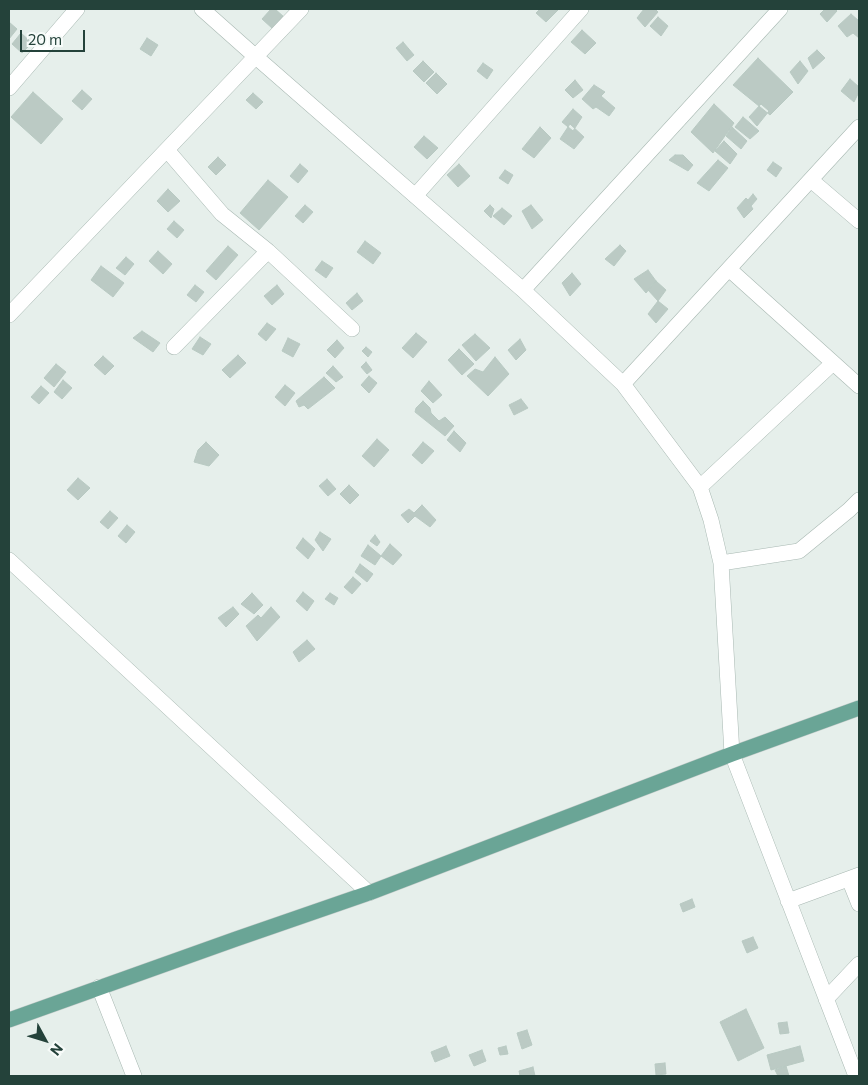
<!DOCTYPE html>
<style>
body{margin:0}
#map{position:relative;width:868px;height:1085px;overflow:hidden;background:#e6efeb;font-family:Commissioner,sans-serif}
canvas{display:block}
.frame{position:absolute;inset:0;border:10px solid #24423a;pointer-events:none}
.north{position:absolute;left:20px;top:1015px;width:50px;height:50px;-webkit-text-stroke:4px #f7fbf9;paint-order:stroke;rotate:129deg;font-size:14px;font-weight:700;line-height:20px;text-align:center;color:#24423a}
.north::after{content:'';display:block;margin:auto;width:18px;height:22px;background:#24423a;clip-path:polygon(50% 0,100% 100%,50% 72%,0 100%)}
.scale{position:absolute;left:20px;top:30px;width:65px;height:22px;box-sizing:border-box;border:2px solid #24423a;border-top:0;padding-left:6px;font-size:15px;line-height:18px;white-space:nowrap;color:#24423a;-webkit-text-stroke:4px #f7fbf9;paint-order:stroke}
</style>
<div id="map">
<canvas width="868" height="1085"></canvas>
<div class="frame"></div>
<div class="north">N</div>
<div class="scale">20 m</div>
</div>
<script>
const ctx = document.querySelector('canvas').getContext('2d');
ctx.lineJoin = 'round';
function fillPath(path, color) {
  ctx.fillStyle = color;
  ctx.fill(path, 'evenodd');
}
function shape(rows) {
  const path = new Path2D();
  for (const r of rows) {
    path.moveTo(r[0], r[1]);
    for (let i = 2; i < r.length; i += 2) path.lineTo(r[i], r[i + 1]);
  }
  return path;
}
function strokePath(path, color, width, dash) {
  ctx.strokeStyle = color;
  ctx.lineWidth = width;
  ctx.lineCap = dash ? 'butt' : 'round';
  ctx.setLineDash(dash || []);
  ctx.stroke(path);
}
const building = shape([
 [271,9,275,9,284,17,273,29,262,19,271,9],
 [540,9,559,9,546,22,536,13,540,9],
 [644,9,655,9,658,12,645,27,637,18,644,9],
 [825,9,835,9,837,11,827,22,820,14,825,9],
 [851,14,859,21,859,38,853,33,847,37,838,26,851,14],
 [658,17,668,26,661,36,650,26,658,17],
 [9,22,17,29,9,39,9,22],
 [582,30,596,43,585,54,571,42,582,30],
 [21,33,32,43,22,53,12,44,21,33],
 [147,38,158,45,151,56,140,49,147,38],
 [403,42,414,55,407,61,396,48,403,42],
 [817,50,825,58,813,69,808,58,817,50],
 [758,58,793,92,770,115,733,85,758,58],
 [423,61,434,72,424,82,413,71,423,61],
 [800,61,808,71,798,84,790,72,800,61],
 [483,63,493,70,487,79,477,71,483,63],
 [436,73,447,84,437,94,426,83,436,73],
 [850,79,859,87,859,92,854,102,841,91,850,79],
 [575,80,583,90,573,98,565,90,575,80],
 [594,85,605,92,601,96,615,108,609,116,596,107,593,109,582,99,594,85],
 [82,90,92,99,82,110,72,101,82,90],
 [33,92,63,119,41,144,11,117,33,92],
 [253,93,263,102,256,109,246,100,253,93],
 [714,104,734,123,713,153,691,132,714,104],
 [761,104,769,111,757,126,749,117,761,104],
 [573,109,582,117,573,131,562,122,573,109],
 [743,117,759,131,750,139,735,127,743,117],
 [570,124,584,137,574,149,560,139,570,124],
 [540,127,551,138,534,158,522,149,540,127],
 [732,127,747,141,741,149,726,136,732,127],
 [424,136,438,148,427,159,414,147,424,136],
 [724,141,737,154,730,164,715,151,724,141],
 [675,155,683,155,693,165,688,171,669,160,675,155],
 [218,157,226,165,216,175,208,167,218,157],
 [718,160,728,168,709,191,697,183,718,160],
 [773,162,782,168,776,177,767,170,773,162],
 [300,164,308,171,298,183,290,176,300,164],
 [459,164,470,176,458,187,447,175,459,164],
 [505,170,513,175,508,184,499,178,505,170],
 [268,180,288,197,259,230,240,213,268,180],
 [168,189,180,201,168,212,157,201,168,189],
 [753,194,757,199,751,206,753,209,744,218,737,208,746,198,748,200,753,194],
 [305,205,313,212,303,223,295,216,305,205],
 [490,205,494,209,491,218,484,211,490,205],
 [531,205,543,220,532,229,522,211,531,205],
 [502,208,512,216,504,225,493,216,502,208],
 [174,221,184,230,177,238,167,229,174,221],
 [365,241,381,253,373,264,357,252,365,241],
 [620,245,626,251,614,266,605,259,620,245],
 [228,246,238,255,216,280,206,271,228,246],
 [158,251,172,264,163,274,149,261,158,251],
 [126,257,134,264,125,275,116,268,126,257],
 [322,261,333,268,326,278,315,270,322,261],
 [101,266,124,283,113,297,91,280,101,266],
 [648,270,656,281,646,293,634,279,648,270],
 [572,273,581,284,570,296,562,283,572,273],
 [656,281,666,290,658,301,648,290,656,281],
 [195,285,204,292,196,302,187,295,195,285],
 [277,285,284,294,272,305,264,296,277,285],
 [357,293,363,301,352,310,346,303,357,293],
 [658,301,668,309,656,323,648,314,658,301],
 [267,323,276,329,266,341,258,334,267,323],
 [142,331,160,343,153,352,133,338,142,331],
 [416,333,427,342,413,358,402,348,416,333],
 [475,334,490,348,476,361,462,345,475,334],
 [200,337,211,344,203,355,192,349,200,337],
 [288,338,300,344,293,357,282,351,288,338],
 [520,339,526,350,516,360,508,350,520,339],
 [337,340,344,348,335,358,327,350,337,340],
 [366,347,372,352,368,357,362,351,366,347],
 [459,349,474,364,462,375,448,360,459,349],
 [238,355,246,363,230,378,222,370,238,355],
 [103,356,114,366,105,375,94,365,103,356],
 [495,357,509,374,488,396,467,376,475,369,483,372,495,357],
 [366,362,372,370,367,374,361,367,366,362],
 [56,364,66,372,54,387,44,378,56,364],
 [333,366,343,377,336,382,326,373,333,366],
 [369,376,377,383,369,393,361,385,369,376],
 [324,377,335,388,308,409,304,405,299,407,296,401,324,377],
 [63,380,72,388,62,399,54,392,63,380],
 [429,381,442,395,433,403,421,391,429,381],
 [285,385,295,393,285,406,275,397,285,385],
 [41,386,49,393,39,404,31,397,41,386],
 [521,399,528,408,514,415,509,405,521,399],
 [423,401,430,408,431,413,439,421,445,417,454,426,445,436,415,412,416,408,423,401],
 [454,431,466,443,460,452,447,440,454,431],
 [377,439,389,450,374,467,362,456,377,439],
 [206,442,219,455,209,466,194,462,198,450,206,442],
 [423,442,434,451,422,464,412,455,423,442],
 [78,478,90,488,78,500,67,490,78,478],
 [327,479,336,489,328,496,319,486,327,479],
 [349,485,359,495,350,504,340,494,349,485],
 [422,505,436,520,430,527,415,516,408,523,401,515,409,509,414,513,422,505],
 [110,511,118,518,108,529,100,522,110,511],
 [127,525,135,532,126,543,118,536,127,525],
 [320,532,331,539,323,551,315,540,320,532],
 [375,535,380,542,377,546,370,541,375,535],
 [303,538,315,549,308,559,296,548,303,538],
 [390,544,402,555,393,565,381,556,390,544],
 [368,545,381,556,375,565,361,556,368,545],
 [360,564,373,574,367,582,355,572,360,564],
 [353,577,361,584,352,594,344,587,353,577],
 [303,592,314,601,307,611,296,601,303,592],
 [252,593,263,605,254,614,241,604,252,593],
 [330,593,338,598,334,605,325,599,330,593],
 [233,607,239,614,226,627,218,618,233,607],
 [271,607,280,617,257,641,246,626,258,615,261,618,271,607],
 [307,640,315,649,299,662,293,652,307,640],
 [692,899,695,907,683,912,680,904,692,899],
 [753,937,758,948,747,953,742,941,753,937],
 [746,1009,764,1048,738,1061,720,1022,746,1009],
 [787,1022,789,1033,780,1034,778,1023,787,1022],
 [527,1030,532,1045,522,1049,517,1033,527,1030],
 [446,1046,450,1056,435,1062,431,1052,446,1046],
 [506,1046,508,1054,500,1055,498,1048,506,1046],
 [800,1046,804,1061,771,1070,767,1055,800,1046],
 [482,1050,486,1061,474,1066,469,1055,482,1050],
 [665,1063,666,1074,656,1075,655,1064,665,1063],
 [786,1066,789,1076,778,1076,775,1070,786,1066],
 [533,1067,535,1076,520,1076,519,1071,533,1067]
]);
fillPath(building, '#bbcac4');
strokePath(building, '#b8c9c2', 1);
const minor = shape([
 [202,9,256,57,523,290,623,384,700,487,711,520,721,563,732,754,856,1076],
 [9,88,77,9],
 [167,150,222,214,268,251,352,329],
 [811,180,859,221],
 [415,196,581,9],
 [729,269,859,386],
 [523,290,780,9],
 [9,315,301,9],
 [174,347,268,251],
 [623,384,859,127],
 [700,487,833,363],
 [9,560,369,893],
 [721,563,799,551,849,510,859,500],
 [849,879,859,904],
 [788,901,859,875],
 [99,987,134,1076],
 [826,999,859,964]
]);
const primary = shape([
 [9,1020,236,939,369,893,732,754,859,708]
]);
strokePath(minor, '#a8b8b2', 16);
strokePath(primary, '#c2cac8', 16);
strokePath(minor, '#fff', 15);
strokePath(primary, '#6aa596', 15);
</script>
